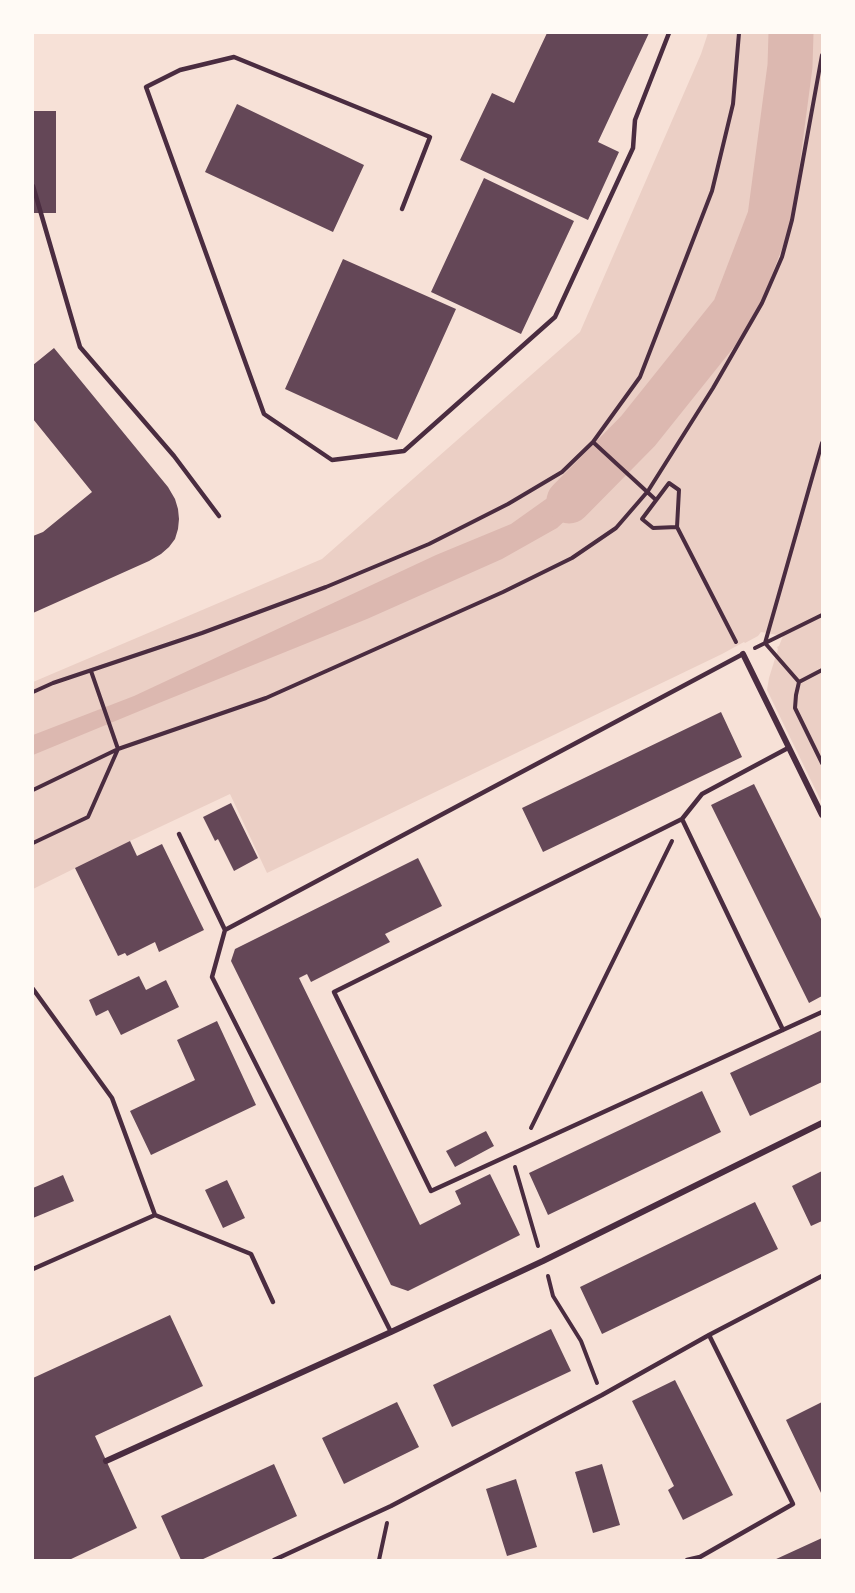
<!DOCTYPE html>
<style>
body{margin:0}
#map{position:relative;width:855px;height:1593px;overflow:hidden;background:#f7e1d7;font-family:Arial,sans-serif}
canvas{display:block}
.frame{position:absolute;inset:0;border:34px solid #fffaf5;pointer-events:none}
</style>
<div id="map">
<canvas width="855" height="1593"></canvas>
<div class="frame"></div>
</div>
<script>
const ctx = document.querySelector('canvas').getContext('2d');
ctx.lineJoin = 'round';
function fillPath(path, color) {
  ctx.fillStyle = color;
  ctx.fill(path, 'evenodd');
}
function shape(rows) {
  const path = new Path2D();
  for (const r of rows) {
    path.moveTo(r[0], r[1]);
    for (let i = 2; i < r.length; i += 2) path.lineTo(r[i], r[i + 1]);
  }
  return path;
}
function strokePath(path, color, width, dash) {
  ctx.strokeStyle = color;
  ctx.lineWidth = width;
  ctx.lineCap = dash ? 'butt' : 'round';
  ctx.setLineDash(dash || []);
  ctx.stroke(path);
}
fillPath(shape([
 [708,33,822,33,822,803,767,690,769,678,778,649,777,647,779,646,783,636,761,632,758,636,745,643,744,642,722,654,267,873,230,794,130,841,33,889,33,682,322,559,580,332,701,54]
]), '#ebcfc5');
fillPath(shape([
 [603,449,625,465,557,528,502,559,367,619,159,703,33,755,33,735,134,696,436,555,511,524,556,492]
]), '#dcb8b0');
strokePath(shape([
 [569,501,638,431,734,311,770,217,790,66,791,33]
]), '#dcb8b0', 45);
fillPath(shape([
 [547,33,649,33,598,142,619,152,588,220,460,160,492,93,514,103],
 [237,104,364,165,333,232,205,172],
 [33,111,56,111,56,213,33,213],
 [484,178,574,221,521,334,431,292],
 [343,259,456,309,397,440,285,389],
 [54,348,168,487,175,499,178,509,179,519,178,529,175,539,169,547,161,554,149,561,33,613,33,536,43,532,92,492,33,419,33,365],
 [721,712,742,757,543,852,522,808],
 [754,784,822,921,822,996,809,1003,711,805],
 [231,803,258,858,234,871,218,839,215,841,203,817],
 [130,841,137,856,162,844,204,930,159,952,155,942,127,956,125,953,118,956,75,868],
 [418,858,442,906,385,934,390,942,311,982,307,974,299,978,420,1225,461,1204,455,1191,490,1174,520,1235,408,1291,391,1285,231,961,235,949],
 [139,976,146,990,166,980,179,1007,121,1035,108,1010,96,1016,89,1000],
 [217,1021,256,1105,151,1155,130,1111,195,1080,177,1040],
 [822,1030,822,1082,750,1116,730,1073],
 [702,1091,721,1132,548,1215,529,1173],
 [486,1131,494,1146,455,1167,446,1151],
 [822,1171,822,1221,811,1226,792,1186],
 [63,1175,74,1201,33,1218,33,1188],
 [227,1180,245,1218,223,1228,205,1190],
 [755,1202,778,1249,602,1334,580,1287],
 [170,1315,203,1386,95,1436,137,1528,69,1560,33,1560,33,1378],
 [551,1329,571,1371,452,1427,433,1385],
 [675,1380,733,1495,683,1520,668,1490,674,1486,632,1401],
 [397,1402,419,1447,344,1484,322,1438],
 [822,1402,822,1495,786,1420],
 [274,1464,297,1516,201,1560,181,1560,161,1516],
 [602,1464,620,1525,593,1533,575,1472],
 [516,1479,537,1547,507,1556,486,1489],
 [822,1538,822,1560,774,1560]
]), '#644757');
strokePath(shape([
 [593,442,656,500],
 [677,527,653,528,642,519,669,483,679,490,677,527,736,642],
 [755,648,822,615],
 [822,670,799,682,796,695,795,708,822,763],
 [799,682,765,643,822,443],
 [33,692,53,683,202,633,326,587,429,544,508,504,562,472,593,442,640,377,712,191,733,104,739,33],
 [33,790,118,749,266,698,503,592,572,558,616,528,648,491,713,388,762,303,782,257,792,220,822,55],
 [33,843,88,817,118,749,91,671],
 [531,1128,672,841],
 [515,1167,538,1246],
 [548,1276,553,1296,581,1341,597,1383],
 [379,1560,387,1523]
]), '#4a2c40', 4);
strokePath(shape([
 [33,186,80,347,174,456,219,516],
 [402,209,430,137,234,57,180,70,146,87,264,414,332,460,404,451,555,317,633,148,635,120,669,33],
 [682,819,702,794,788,748],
 [179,834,225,930,212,977,391,1332],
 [225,930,743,654],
 [33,989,112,1098,155,1215,33,1269],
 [783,1030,682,819,334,992,431,1191,822,1012],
 [155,1215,251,1254,273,1302],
 [274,1560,391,1506,602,1395,709,1335,822,1276],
 [687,1560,700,1557,793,1504,709,1335]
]), '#4a2c40', 4.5);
strokePath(shape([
 [743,654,822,815],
 [106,1461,391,1332,543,1261,822,1123]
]), '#4a2c40', 6);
</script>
